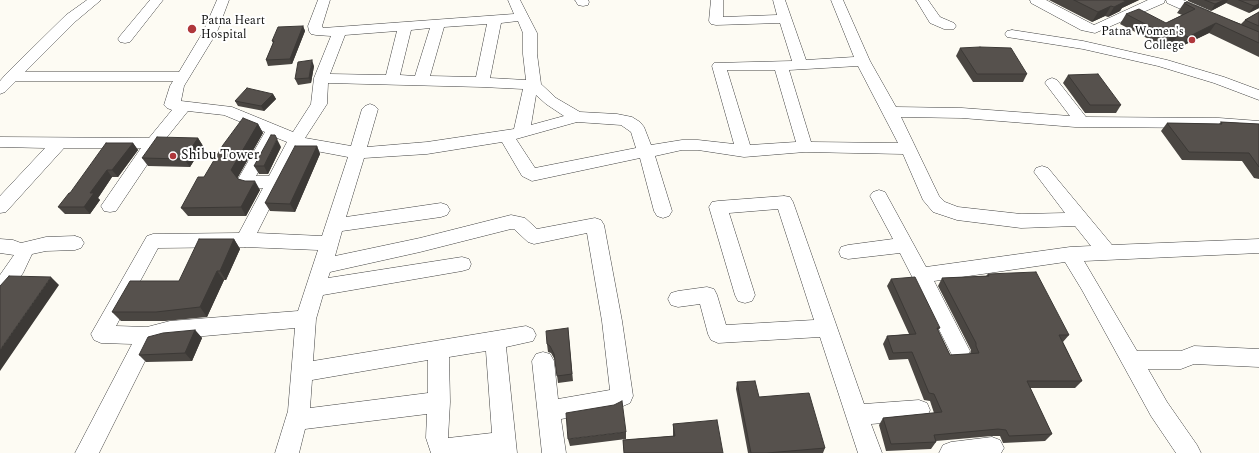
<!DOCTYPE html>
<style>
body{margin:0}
canvas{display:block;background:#fdfbf3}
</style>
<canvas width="1259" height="453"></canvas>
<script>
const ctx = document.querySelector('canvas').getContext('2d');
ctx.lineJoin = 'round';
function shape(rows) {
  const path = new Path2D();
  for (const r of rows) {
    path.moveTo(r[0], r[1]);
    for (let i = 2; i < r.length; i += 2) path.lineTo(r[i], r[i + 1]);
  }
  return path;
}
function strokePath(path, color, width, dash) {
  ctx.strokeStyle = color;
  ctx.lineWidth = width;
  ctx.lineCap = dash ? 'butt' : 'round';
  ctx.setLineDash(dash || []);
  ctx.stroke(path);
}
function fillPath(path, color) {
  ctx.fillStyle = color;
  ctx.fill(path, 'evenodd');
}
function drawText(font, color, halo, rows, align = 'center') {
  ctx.font = font + ' Spectral,serif';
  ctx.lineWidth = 4;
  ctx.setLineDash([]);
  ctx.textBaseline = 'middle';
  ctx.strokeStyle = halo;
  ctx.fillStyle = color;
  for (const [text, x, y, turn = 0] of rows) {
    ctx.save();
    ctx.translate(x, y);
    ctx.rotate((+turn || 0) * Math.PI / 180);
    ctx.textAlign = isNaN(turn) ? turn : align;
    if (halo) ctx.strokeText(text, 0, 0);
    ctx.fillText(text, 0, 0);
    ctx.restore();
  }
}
const minor = shape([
 [87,0,101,0,76,21,25,72,179,72,203,32,217,0,229,0,217,32,184,86,181,101,232,107,293,132,311,104,314,78,331,36,316,35,311,34,309,31,308,26,318,0,330,0,322,26,323,28,514,14,508,0,520,0,537,33,537,54,541,84,556,98,580,112,617,114,632,117,640,122,644,127,651,145,682,140,698,140,734,144,712,66,714,63,792,61,780,23,716,25,711,24,709,21,711,0,723,0,723,17,777,15,773,0,785,0,806,60,854,57,831,0,843,0,870,61,896,107,962,108,1070,116,1045,83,1047,80,1052,78,1057,80,1086,117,1219,118,1259,121,1259,131,1219,128,1075,127,962,118,901,117,939,196,945,202,958,207,1021,214,1065,213,1034,172,1036,168,1042,166,1048,168,1112,245,1259,239,1259,253,1084,261,1137,351,1181,351,1194,346,1259,349,1259,367,1194,364,1181,369,1148,369,1167,402,1197,445,1201,453,1176,453,1151,416,1082,290,1065,262,934,281,970,351,967,357,960,360,953,357,900,253,848,259,841,257,839,252,841,247,848,245,893,239,870,196,873,192,879,190,885,192,926,267,1070,247,1091,246,1075,226,1021,228,957,220,933,212,923,200,903,154,805,152,744,157,698,150,682,150,655,156,672,211,669,216,663,218,657,216,654,211,640,158,532,181,522,176,502,142,427,154,364,158,346,217,441,203,447,205,450,210,447,215,441,217,342,231,335,256,420,238,511,215,525,218,537,229,595,218,601,220,604,225,622,321,633,396,630,403,614,410,561,419,566,453,542,453,532,361,536,354,543,352,550,354,554,361,558,399,610,390,602,321,587,233,534,244,528,242,514,229,511,229,420,252,330,272,328,278,462,257,469,259,471,264,469,269,462,271,323,295,316,319,313,361,526,326,533,329,536,335,533,341,506,347,517,453,431,453,426,438,427,414,305,429,299,453,275,453,288,411,295,328,170,339,154,343,99,453,75,453,132,344,101,343,94,340,91,334,147,236,153,234,239,233,263,188,250,188,244,186,238,179,265,132,224,115,188,111,159,147,116,211,110,212,104,211,101,206,141,148,64,148,6,212,0,213,0,196,45,148,0,147,0,137,149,138,172,110,167,108,164,105,170,86,173,81,16,81,5,92,0,94,0,81,6,74,66,15,87,0],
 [518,21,523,33,523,54,526,80,490,78,501,23,518,21],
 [487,24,476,77,430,76,444,27,487,24],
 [430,28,415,76,400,75,411,30,430,28],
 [397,31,386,75,330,74,345,35,397,31],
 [858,66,898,143,811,142,789,70,858,66],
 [727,70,775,70,796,142,750,145,727,70],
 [328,83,482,87,523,89,514,129,427,142,367,147,378,109,375,106,370,104,365,106,362,109,351,146,305,138,327,104,328,83],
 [536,95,546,104,564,116,531,125,536,95],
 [577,122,621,125,631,132,636,148,535,168,516,139,577,122],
 [277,138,287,142,269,176,256,176,277,138],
 [300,148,348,157,322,236,257,233,300,148],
 [245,247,318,250,298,311,170,321,147,327,116,326,158,248,245,247],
 [486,351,492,433,448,438,450,402,449,357,486,351],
 [428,360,428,393,310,408,312,380,428,360],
 [150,0,163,0,130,42,125,43,120,42,118,39,120,36,150,0],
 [575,0,588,0,589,2,588,5,583,6,578,5,575,0],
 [916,0,928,0,940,17,954,23,956,26,954,29,944,29,930,23,916,0],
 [1030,0,1046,0,1094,25,1148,0,1165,0,1164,3,1095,33,1081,30,1031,3,1030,0],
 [1166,0,1183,0,1209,11,1211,14,1209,17,1204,18,1199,17,1167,3,1166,0],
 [1012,30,1083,41,1167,60,1224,77,1259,90,1259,100,1214,83,1158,66,1083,49,1007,37,1005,34,1007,31,1012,30],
 [784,196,790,197,793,202,864,404,919,400,927,403,930,410,927,417,919,420,871,424,882,453,858,453,820,337,718,343,711,340,708,334,700,304,678,307,671,305,668,299,671,293,678,291,707,287,714,289,717,295,726,325,814,320,778,209,729,213,755,295,752,301,745,303,738,301,735,295,709,207,712,202,718,201,784,196],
 [75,236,81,238,84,243,81,248,75,250,46,251,32,254,23,273,7,296,0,298,0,275,14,255,0,253,0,239,13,240,21,243,46,237,75,236],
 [992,437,1000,440,1004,448,1001,453,939,453,943,445,951,442,992,437]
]);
strokePath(minor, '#424242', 1);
fillPath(minor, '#fff');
fillPath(shape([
 [1049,0,1139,0,1122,8,1120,11,1108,17,1105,16,1092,22],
 [1188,0,1259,0,1259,8,1249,13,1226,3,1211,11,1188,1],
 [1184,3,1241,24,1245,20,1259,12,1259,57,1209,33,1182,46,1173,42,1164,47,1120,24,1126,14,1166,23,1182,15,1177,13],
 [303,26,305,31,292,64,268,66,266,60,273,43,272,41],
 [960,48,1027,74,1023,82,973,82,956,56],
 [314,66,311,83,298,85,295,79],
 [1068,75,1121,105,1116,113,1085,113,1063,83],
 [273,94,276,99,264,111,238,106,235,101],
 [1221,122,1259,124,1259,179,1254,178,1242,161,1182,160,1161,131,1167,123,1219,124],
 [258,124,263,133,237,178,260,190,246,216,188,216,181,208,204,177],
 [198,138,203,146,190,167,148,166,142,158],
 [133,143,138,150,118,177,112,177,98,198,100,200,90,214,65,214,58,207,70,193],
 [317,146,320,154,295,212,270,211,265,203],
 [281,147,268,174,259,174,254,166],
 [234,239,240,249,226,280,224,280,207,317,165,321,121,321,112,312,179,281],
 [988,274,1069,335,1063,342,1082,381,1075,388,1030,388,1052,434,1045,441,1003,443,1000,436,992,436,936,441,936,442,931,449,886,451,879,425,883,418,934,413,930,401,924,400,908,359,889,360,883,344,887,336,909,334,887,286,891,279,940,328,938,330,950,355,970,354,971,350,938,286,942,278,986,276],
 [568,328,573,381,558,383,555,360,551,353,548,352,547,344],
 [195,330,202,338,192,361,146,362,139,355],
 [737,382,759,397,825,448,823,453,748,453,736,389],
 [673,424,723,453,624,453,623,440,673,436],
 [626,432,626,439,570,446,568,439]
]), '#4a4642');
fillPath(shape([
 [1123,0,1139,0,1122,8,1120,11,1108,17,1114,7],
 [1224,0,1228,0,1226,3,1211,11,1215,4],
 [1259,4,1259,8,1249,13,1254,6],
 [1111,6,1105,16,1092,22,1098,12],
 [1216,23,1209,33,1182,46,1188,37],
 [303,26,305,31,292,64,290,59],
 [1180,33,1173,42,1164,47,1170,37],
 [312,60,314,66,311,83,309,78],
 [273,94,276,99,264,111,261,106],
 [258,124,263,133,237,179,231,170],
 [198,138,203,146,190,167,184,159],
 [277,139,281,147,268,174,264,166],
 [133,143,138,150,118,177,112,170],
 [317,146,320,154,295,212,290,204],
 [107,170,112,177,98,198,100,200,90,214,84,207,90,193],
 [255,181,260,190,246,216,241,207],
 [234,239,240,249,226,280,220,271],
 [217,271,224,280,207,317,200,307],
 [51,277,59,285,0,371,0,350],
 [195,330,202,338,192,361,185,353]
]), '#3c3936');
const building = shape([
 [1074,0,1123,0,1126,1,1114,7,1111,6,1098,12,1074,0],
 [1205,0,1224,0,1215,4,1205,0],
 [1239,0,1259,0,1259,4,1254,6,1239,0],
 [1187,2,1259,32,1259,43,1216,23,1188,37,1180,33,1170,37,1126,14,1139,9,1166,23,1195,9,1184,3,1187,2],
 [1259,12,1259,26,1245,20,1259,12],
 [303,26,290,59,266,60,274,41,272,41,278,27,303,26],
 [980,47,1011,48,1027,74,977,74,960,48,980,47],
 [312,60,309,78,295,79,298,62,312,60],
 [1098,74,1121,105,1090,105,1068,75,1098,74],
 [247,88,273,94,261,106,235,101,247,88],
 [243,118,258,124,231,170,238,179,245,181,255,181,241,207,181,208,198,177,204,177,223,145,243,118],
 [1221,122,1259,124,1259,167,1249,153,1189,152,1167,123,1222,124,1221,122],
 [271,135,275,135,277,139,264,166,254,166,271,135],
 [157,137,198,138,184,159,142,158,157,137],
 [106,143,133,143,112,170,107,170,90,193,94,193,84,207,58,207,69,193,70,193,106,143],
 [295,146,317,146,290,204,265,203,295,146],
 [199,239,234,239,220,271,217,271,200,307,156,312,112,312,130,281,179,281,199,239],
 [1036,272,1069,335,1059,335,1082,381,1027,381,1052,434,1009,436,1006,430,998,429,934,435,936,442,891,444,883,418,942,412,934,394,929,393,912,352,893,353,887,336,916,334,891,279,915,277,940,328,937,328,950,355,966,354,979,353,976,346,976,343,942,278,989,276,988,274,1036,272],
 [9,276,51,277,0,350,0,286,9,276],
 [568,328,572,374,557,376,554,354,550,346,547,344,546,331,568,328],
 [195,330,185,353,139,355,148,337,163,333,195,330],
 [755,381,759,397,809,393,825,448,767,453,751,453,737,382,755,381],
 [622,401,626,432,568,439,566,413,614,405,622,401],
 [717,420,723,453,624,453,623,440,675,436,673,424,717,420]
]);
fillPath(building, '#56514d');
strokePath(building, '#3c3936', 1);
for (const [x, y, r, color] of [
 [192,29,5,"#af373b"],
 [1192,40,4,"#af373b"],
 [173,156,4,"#af373b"]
]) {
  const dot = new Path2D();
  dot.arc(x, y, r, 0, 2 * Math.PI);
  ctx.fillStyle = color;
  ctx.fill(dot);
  strokePath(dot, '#fff', 1.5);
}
drawText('12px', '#0f0f0f', '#fff', [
 ["Patna Heart",201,22],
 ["Hospital",201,36],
 ["Patna Women's",1184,33,"right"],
 ["College",1184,47,"right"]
], 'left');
drawText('14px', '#0f0f0f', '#fff', [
 ["Shibu Tower",181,156]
], 'left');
</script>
